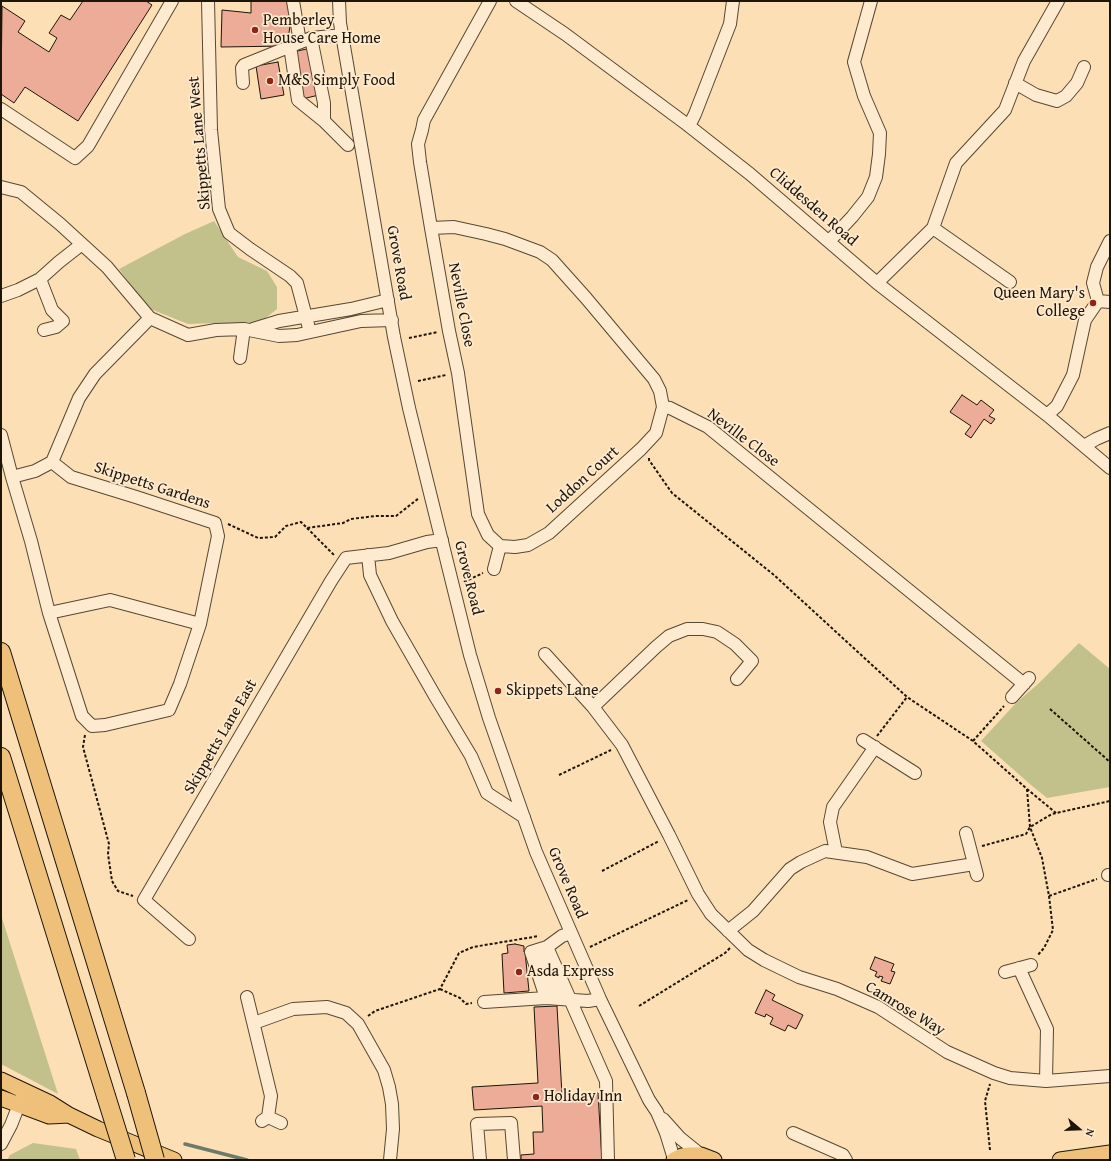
<!DOCTYPE html>
<style>
body{margin:0}
#map{position:relative;width:1111px;height:1161px;overflow:hidden;background:#fddfb5;font-family:"Gentium Book Plus",serif}
canvas{display:block}
.frame{position:absolute;inset:0;border:2px solid #1e1508;pointer-events:none}
.north{position:absolute;left:1059px;top:1109px;width:40px;height:40px;-webkit-text-stroke:3px #feeacf;paint-order:stroke;rotate:109deg;font-size:11px;font-weight:700;line-height:16px;text-align:center;color:#1e1508}
.north::after{content:'';display:block;margin:auto;width:14px;height:18px;background:#1e1508;clip-path:polygon(50% 0,100% 100%,50% 72%,0 100%)}
</style>
<div id="map">
<canvas width="1111" height="1161"></canvas>
<div class="frame"></div>
<div class="north">N</div>
</div>
<script>
const ctx = document.querySelector('canvas').getContext('2d');
ctx.lineJoin = 'round';
function fillPath(path, color) {
  ctx.fillStyle = color;
  ctx.fill(path, 'evenodd');
}
function shape(rows) {
  const path = new Path2D();
  for (const r of rows) {
    path.moveTo(r[0], r[1]);
    for (let i = 2; i < r.length; i += 2) path.lineTo(r[i], r[i + 1]);
  }
  return path;
}
function strokePath(path, color, width, dash) {
  ctx.strokeStyle = color;
  ctx.lineWidth = width;
  ctx.lineCap = dash ? 'butt' : 'round';
  ctx.setLineDash(dash || []);
  ctx.stroke(path);
}
function drawText(font, color, halo, rows, align = 'center') {
  ctx.font = font + ' "Gentium Book Plus",serif';
  ctx.lineWidth = 3.5;
  ctx.setLineDash([]);
  ctx.textBaseline = 'middle';
  ctx.strokeStyle = halo;
  ctx.fillStyle = color;
  for (const [text, x, y, turn = 0] of rows) {
    ctx.save();
    ctx.translate(x, y);
    ctx.rotate((+turn || 0) * Math.PI / 180);
    ctx.textAlign = isNaN(turn) ? turn : align;
    if (halo) ctx.strokeText(text, 0, 0);
    ctx.fillText(text, 0, 0);
    ctx.restore();
  }
}
fillPath(shape([
 [214,221,238,257,267,271,277,287,277,309,258,324,218,323,188,324,148,308,119,269,185,234],
 [1079,643,1110,669,1110,787,1047,798,1031,785,981,741,1016,703,1038,684],
 [1,915,58,1094,1,1064],
 [33,1143,76,1149,80,1160,7,1160,10,1155]
]), '#c3c18b');
strokePath(shape([
 [185,1144,247,1160]
]), '#6c7a69', 3.5);
const building = shape([
 [83,1,146,1,152,5,78,121,25,87,14,103,1,94,2,6,25,21,18,32,49,52,57,38,49,33,61,15,70,20,83,1],
 [251,1,292,1,293,6,287,46,221,47,222,10,251,13,251,1],
 [311,48,319,95,302,99,293,52,311,48],
 [278,62,284,95,261,99,256,66,278,62],
 [962,395,977,405,981,400,994,410,989,416,995,419,991,424,984,419,971,438,965,434,971,426,950,412,962,395],
 [515,944,524,946,524,952,525,952,529,991,504,993,502,954,508,953,507,945,515,944],
 [875,957,894,964,891,971,895,972,890,984,881,981,883,977,879,976,879,978,875,976,877,972,870,969,875,957],
 [766,990,775,995,772,1000,803,1015,796,1029,788,1025,785,1031,770,1024,773,1018,766,1014,765,1017,755,1013,766,990],
 [557,1006,562,1095,598,1093,602,1160,521,1160,521,1155,534,1154,533,1132,543,1132,542,1106,474,1110,472,1087,538,1083,534,1007,557,1006]
]);
fillPath(building, '#ecac98');
strokePath(building, '#1e1508', 1);
const minor = shape([
 [208,1,211,130,219,209,229,233,250,249,290,276,297,283,310,332],
 [293,1,300,42],
 [339,1,340,23,394,337,409,408,470,655,489,718,536,852,600,999,649,1100,657,1112,666,1133,674,1159],
 [490,1,424,120,422,130,418,144,420,162,431,228,454,227,486,234,505,239,540,252,552,260,586,298,654,379,660,391,663,407,656,433,641,449,549,533,528,545,515,547,500,546],
 [516,1,565,34,689,126,750,174,877,283,1047,415,1110,468],
 [311,38,324,103,324,121,348,145],
 [290,46,298,100,324,121],
 [243,83,242,68,244,65,311,38,343,35],
 [1015,83,1036,95,1057,101,1066,96,1077,83,1084,67],
 [1,109,75,158,88,146,172,1],
 [689,126,695,114,730,24,733,1],
 [1,187,21,192,60,224,107,267,150,318,188,335,216,330,244,329,279,336,297,335,361,321,392,320],
 [431,228,449,331,458,373,478,514,488,535,500,546],
 [933,228,1010,282],
 [829,241,836,234,852,217,868,197,876,177,879,154,880,133,864,96,854,62,871,1],
 [40,279,52,310,63,321,56,327,44,330],
 [877,283,933,228,956,163,1005,110,1024,61,1058,1],
 [1,296,18,290,40,279,59,262,82,244],
 [1098,301,1110,302],
 [253,329,279,321,351,309,388,300],
 [240,358,244,329],
 [663,407,670,408,708,427,1024,684],
 [1047,415,1057,406,1073,375,1085,320,1098,301,1093,283,1097,267,1110,241],
 [1,435,12,477,31,541,49,613,82,716,92,726,105,725,169,710,180,684,200,624,218,536,215,523,136,497,71,477,52,462],
 [1084,446,1096,439,1110,433],
 [12,477,35,471,52,462,79,398,95,374,150,318],
 [368,555,370,575,392,621,435,696,471,756,487,793,524,817],
 [494,569,500,546],
 [49,613,110,600,200,624],
 [545,654,593,707,622,745,669,835,698,894,711,914,748,950,764,960,799,977,837,989,878,1007,947,1052,994,1073,1010,1078,1046,1081,1110,1076],
 [1012,697,1029,678],
 [593,707,656,647,669,636,687,629,703,629,717,632,735,644,752,661,737,679],
 [863,740,915,773],
 [966,833,977,875],
 [836,852,830,822,833,807,875,747],
 [1108,875,1110,875],
 [728,931,753,911,790,869,801,862,825,851,867,857,912,874,974,864],
 [571,933,562,936,547,947,531,952,546,998,588,1001,600,999],
 [189,939,144,900,331,581,346,558,389,553,427,542,442,540],
 [547,947,606,1081,608,1160],
 [540,949,559,999],
 [1019,968,1047,1029,1046,1081],
 [1005,972,1031,965],
 [247,997,271,1096,268,1117],
 [484,1002,546,998],
 [254,1023,293,1009,327,1007,346,1013,358,1024,384,1070,389,1087,392,1104,393,1129,390,1160],
 [663,1119,680,1138,701,1155],
 [262,1121,268,1117,281,1123],
 [793,1133,843,1155,846,1160],
 [1,1144,11,1125,22,1097],
 [480,1160,477,1124,511,1123,514,1160]
]);
const major = shape([
 [1,1080,50,1103,69,1115,98,1129,174,1160],
 [1,1098,49,1116,69,1115],
 [674,1160,682,1156,690,1155,701,1155,714,1160],
 [1060,1160,1110,1153]
]);
const highway = shape([
 [1,652,136,1093],
 [1,757,106,1096]
]);
strokePath(minor, '#564833', 14);
strokePath(major, '#1e1508', 17);
strokePath(highway, '#1e1508', 20);
strokePath(shape([
 [409,338,438,332],
 [418,381,446,375],
 [649,458,649,460,672,493,774,575,907,697,973,741,1027,789,1056,813],
 [228,524,258,538,275,537,286,526,301,522,307,528,343,523,351,519,375,516,396,516,419,498],
 [307,528,334,555],
 [464,582,483,573],
 [1050,709,1110,762],
 [85,735,83,747,109,844,108,854,112,881,118,891,133,896],
 [877,736,907,697],
 [973,741,1004,706],
 [559,775,611,750],
 [1027,789,1030,827,1042,858,1049,896,1053,930,1044,948,1037,956],
 [982,846,1026,834,1030,827,1052,814,1110,801],
 [602,871,659,841],
 [1049,896,1097,879],
 [590,947,688,900],
 [440,989,460,998,466,1004,472,1003],
 [639,1006,725,953,730,948],
 [368,1016,375,1011,440,989,459,953,473,947,539,936],
 [990,1150,985,1101,990,1084]
]), '#1e1508', 2, [3, 2]);
strokePath(minor, '#feeacf', 12);
strokePath(major, '#eec07a', 15);
strokePath(highway, '#eec07a', 18);
const highwayBridge = shape([
 [136,1093,155,1160],
 [106,1096,126,1160]
]);
strokePath(highwayBridge, '#1e1508', 20, []);
strokePath(highwayBridge, '#eec07a', 18);
for (const [x, y, r, color] of [
 [255,30,4,"#8f2418"],
 [270,81,4,"#8f2418"],
 [1093,303,4,"#8f2418"],
 [498,691,4,"#8f2418"],
 [519,972,4,"#8f2418"],
 [536,1097,4,"#8f2418"]
]) {
  const dot = new Path2D();
  dot.arc(x, y, r, 0, 2 * Math.PI);
  ctx.fillStyle = color;
  ctx.fill(dot);
  strokePath(dot, '#feeacf', 1.5);
}
drawText('16px', '#1e1508', '#feeacf', [
 ["Pemberley",263,21],
 ["House Care Home",263,39],
 ["M&S Simply Food",278,81],
 ["Queen Mary's",1085,294,"right"],
 ["College",1085,312,"right"],
 ["Skippets Lane",506,691],
 ["Asda Express",527,972],
 ["Holiday Inn",544,1097]
], 'left');
drawText('16px', '#1e1508', '#feeacf', [
 ["Skippetts Lane West",200,143,-95],
 ["Cliddesden Road",813,207,41],
 ["Grove Road",398,263,80],
 ["Neville Close",461,305,79],
 ["Neville Close",743,438,37],
 ["Loddon Court",583,480,-42],
 ["Skippetts Gardens",152,486,18],
 ["Grove Road",468,578,76],
 ["Skippetts Lane East",221,737,-60],
 ["Grove Road",567,883,67],
 ["Camrose Way",905,1009,31]
]);
</script>
